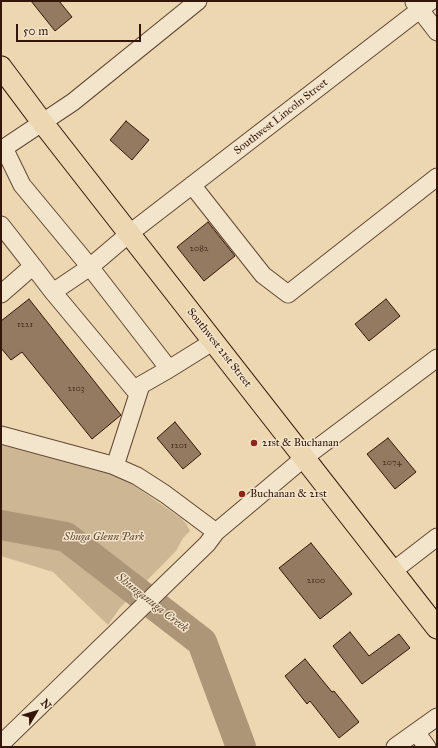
<!DOCTYPE html>
<style>
body{margin:0}
#map{position:relative;width:438px;height:748px;overflow:hidden;background:#ecd7b0;font-family:"IM FELL Great Primer",serif}
canvas{display:block}
.frame{position:absolute;inset:0;border:2px solid #341609;pointer-events:none}
.north{position:absolute;left:16px;top:692px;width:40px;height:40px;-webkit-text-stroke:3px #f3e5cc;paint-order:stroke;rotate:52deg;font-size:11px;font-weight:700;line-height:16px;text-align:center;color:#341609}
.north::after{content:'';display:block;margin:auto;width:14px;height:18px;background:#341609;clip-path:polygon(50% 0,100% 100%,50% 72%,0 100%)}
.scale{position:absolute;left:16px;top:24px;width:125px;height:18px;box-sizing:border-box;border:2px solid #341609;border-top:0;padding-left:5px;font-size:12px;line-height:14px;white-space:nowrap;color:#341609;-webkit-text-stroke:3px #f3e5cc;paint-order:stroke}
</style>
<div id="map">
<canvas width="438" height="748"></canvas>
<div class="frame"></div>
<div class="north">N</div>
<div class="scale">50 m</div>
</div>
<script>
const ctx = document.querySelector('canvas').getContext('2d');
ctx.lineJoin = 'round';
function fillPath(path, color) {
  ctx.fillStyle = color;
  ctx.fill(path, 'evenodd');
}
function shape(rows) {
  const path = new Path2D();
  for (const r of rows) {
    path.moveTo(r[0], r[1]);
    for (let i = 2; i < r.length; i += 2) path.lineTo(r[i], r[i + 1]);
  }
  return path;
}
function strokePath(path, color, width, dash) {
  ctx.strokeStyle = color;
  ctx.lineWidth = width;
  ctx.lineCap = dash ? 'butt' : 'round';
  ctx.setLineDash(dash || []);
  ctx.stroke(path);
}
function drawText(font, color, halo, rows, align = 'center') {
  ctx.font = font + ' "IM FELL Great Primer",serif';
  ctx.lineWidth = 3;
  ctx.setLineDash([]);
  ctx.textBaseline = 'middle';
  ctx.strokeStyle = halo;
  ctx.fillStyle = color;
  for (const [text, x, y, turn = 0] of rows) {
    ctx.save();
    ctx.translate(x, y);
    ctx.rotate((+turn || 0) * Math.PI / 180);
    ctx.textAlign = isNaN(turn) ? turn : align;
    if (halo) ctx.strokeText(text, 0, 0);
    ctx.fillText(text, 0, 0);
    ctx.restore();
  }
}
fillPath(shape([
 [1,444,98,469,116,475,132,484,182,519,187,525,190,531,183,538,176,551,119,609,108,625,53,572,1,556]
]), '#cdb694');
strokePath(shape([
 [1,525,66,537,202,642,241,747]
]), '#ad9577', 30);
const building = shape([
 [31,1,59,1,72,17,55,31,31,1],
 [126,121,149,140,132,160,110,140,126,121],
 [208,222,235,256,204,281,177,247,208,222],
 [29,299,121,415,92,439,22,352,11,360,1,348,1,321,29,299],
 [386,299,400,316,369,341,355,324,386,299],
 [175,422,201,454,183,469,157,438,175,422],
 [388,438,416,472,395,489,367,454,388,438],
 [311,543,352,594,320,619,279,568,311,543],
 [350,632,369,656,399,634,410,648,362,684,333,646,350,632],
 [305,659,332,692,334,691,359,722,339,738,310,701,307,704,285,676,305,659]
]);
fillPath(building, '#947a60');
strokePath(building, '#341609', 1);
const minor = shape([
 [414,2,437,32],
 [1,148,4,148,73,102,198,1],
 [4,148,22,185,90,267,130,233,431,1],
 [192,185,263,275,288,294,437,177],
 [1,225,33,266],
 [53,292,138,394],
 [1,294,33,266,53,292,90,267,169,369,214,341],
 [1,435,112,465,137,476,165,494,216,532],
 [115,466,141,385,169,369],
 [393,571,437,537],
 [416,732,427,747],
 [1,744,207,544,216,532,304,458,437,358],
 [395,747,437,717]
]);
const major = shape([
 [1,67,42,122,437,628]
]);
strokePath(minor, '#624633', 19);
strokePath(major, '#341609', 23);
strokePath(minor, '#f3e5cc', 17);
strokePath(major, '#ecd7b0', 21);
for (const [x, y, r, color] of [
 [254,443,4,"#8f2418"],
 [242,494,4,"#8f2418"]
]) {
  const dot = new Path2D();
  dot.arc(x, y, r, 0, 2 * Math.PI);
  ctx.fillStyle = color;
  ctx.fill(dot);
  strokePath(dot, '#f3e5cc', 1.5);
}
drawText('9px', '#4c2f1f', null, [
 ["2082",199,249],
 ["1221",25,325],
 ["2103",76,389],
 ["1201",179,446],
 ["2074",392,463],
 ["2100",316,581]
]);
drawText('11px', '#341609', '#f3e5cc', [
 ["Southwest Lincoln Street",281,117,-38],
 ["Southwest 21st Street",219,348,52]
]);
drawText('11px', '#341609', '#f3e5cc', [
 ["21st & Buchanan",262,443],
 ["Buchanan & 21st",250,494]
], 'left');
drawText('italic 11px', '#624633', '#f3e5cc', [
 ["Shuga Glenn Park",104,537]
]);
drawText('italic 12px', '#644935', '#f3e5cc', [
 ["Shunganuga Creek",152,603,38]
]);
</script>
